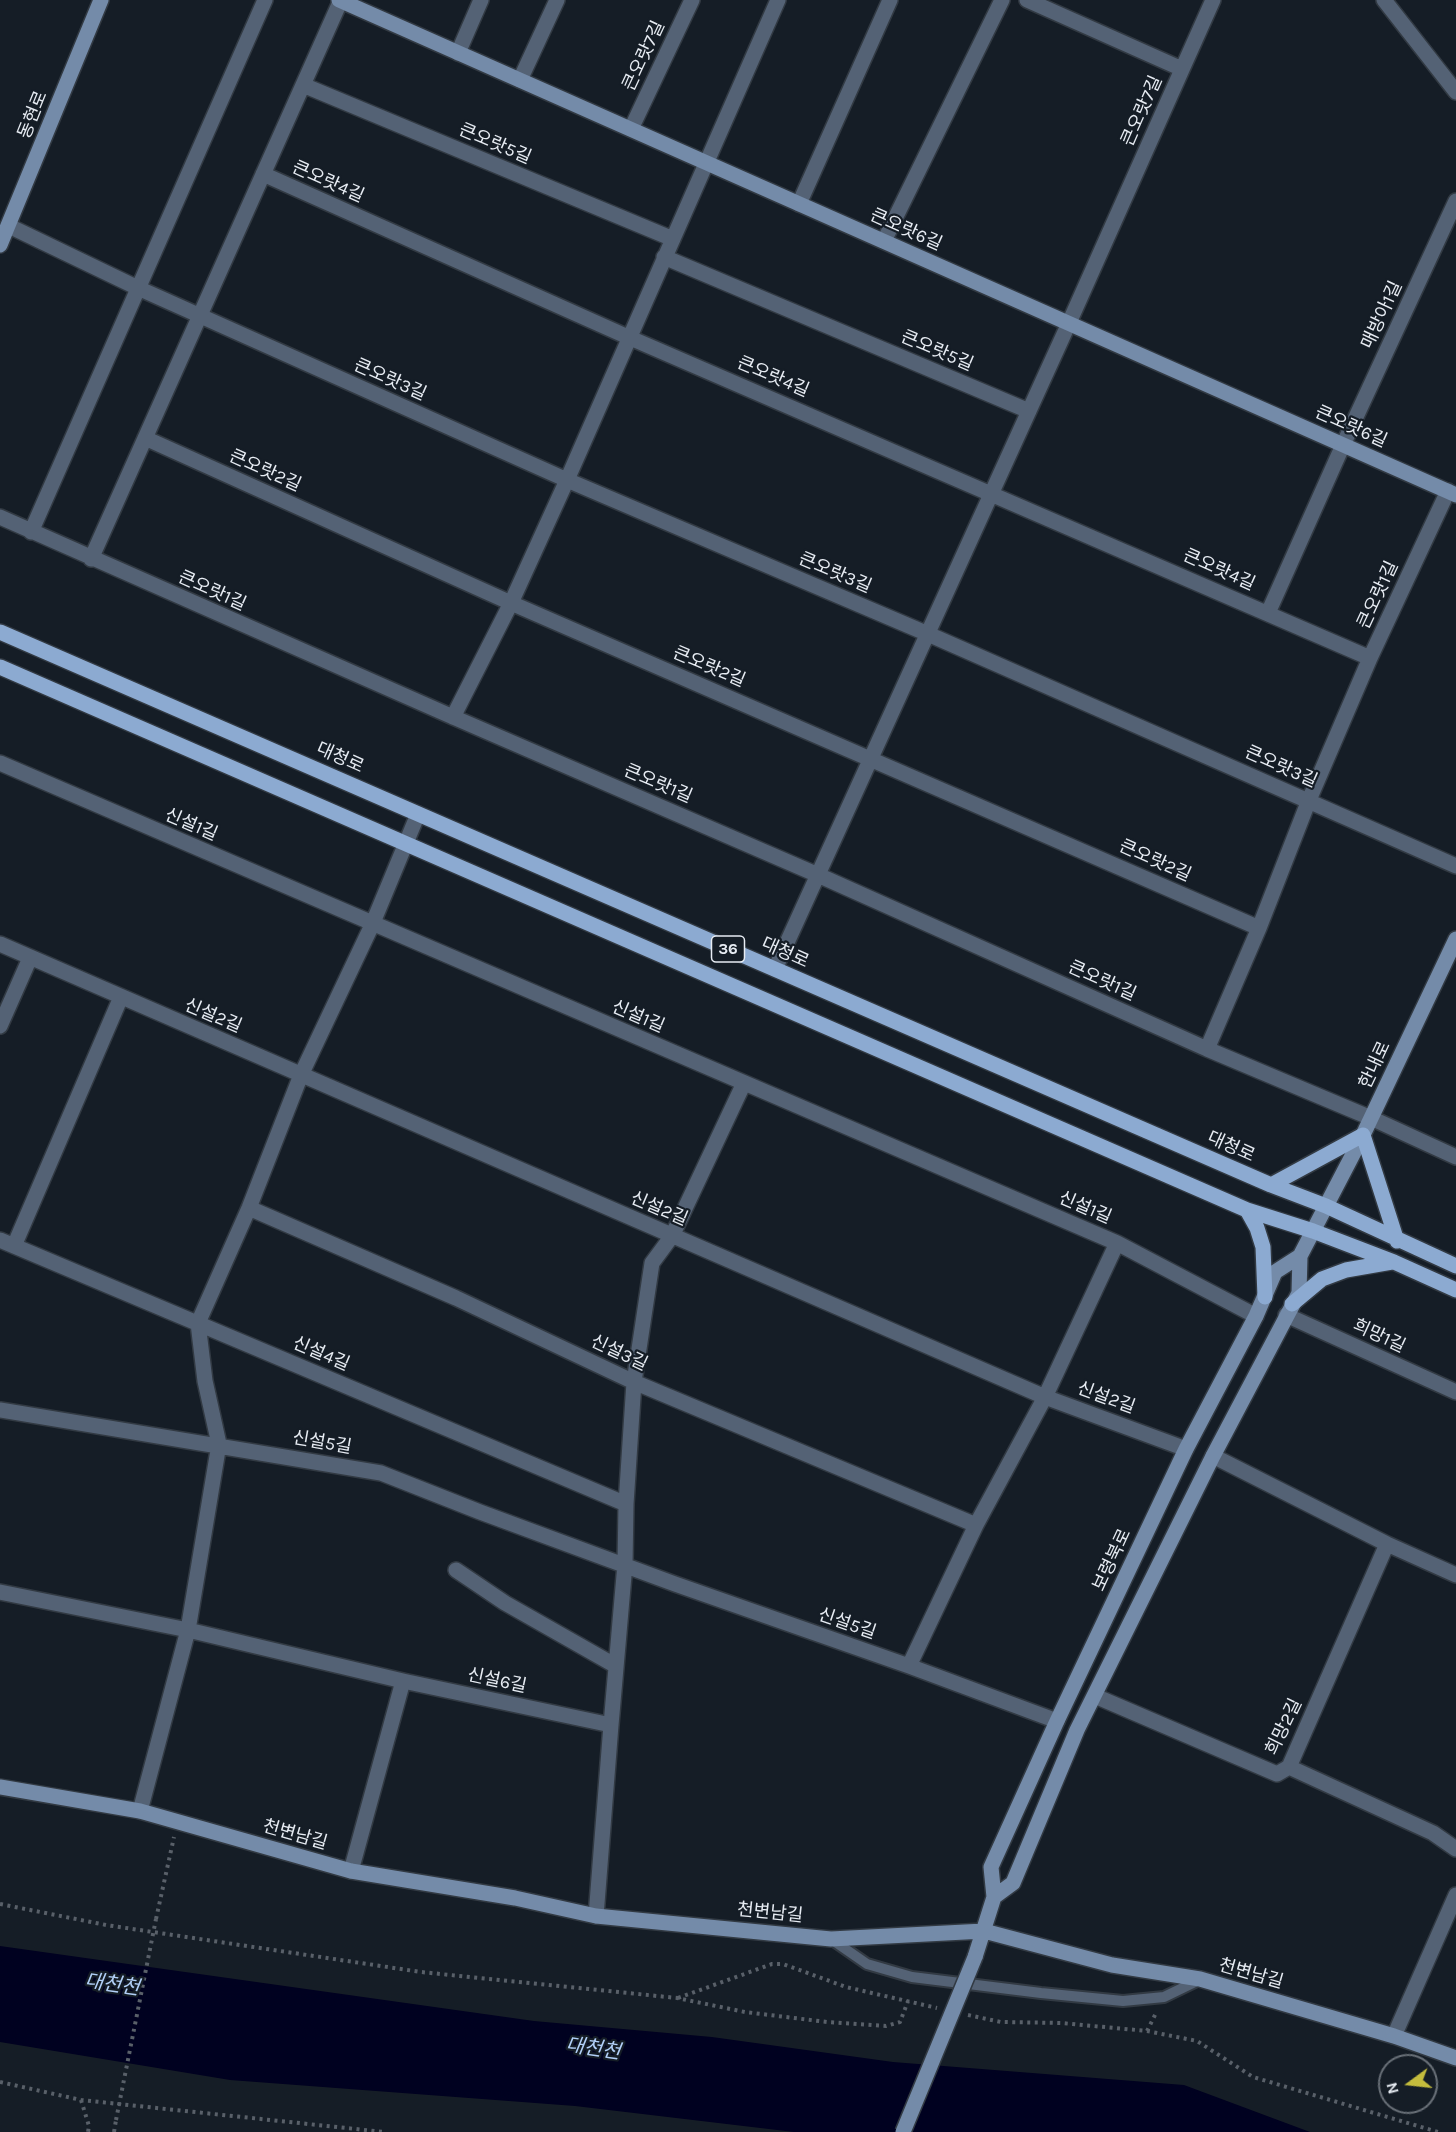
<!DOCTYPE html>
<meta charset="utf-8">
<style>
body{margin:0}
#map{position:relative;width:1456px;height:2132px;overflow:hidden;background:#151d26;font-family:Karla,sans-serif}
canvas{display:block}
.north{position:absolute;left:1378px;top:2054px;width:60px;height:60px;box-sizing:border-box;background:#151d26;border:2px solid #697078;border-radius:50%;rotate:255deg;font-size:16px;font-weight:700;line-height:24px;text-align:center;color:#e7ecf3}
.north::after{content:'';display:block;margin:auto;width:21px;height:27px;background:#c4bc3d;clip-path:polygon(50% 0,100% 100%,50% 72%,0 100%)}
</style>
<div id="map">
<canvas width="1456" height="2132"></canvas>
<div class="north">N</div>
</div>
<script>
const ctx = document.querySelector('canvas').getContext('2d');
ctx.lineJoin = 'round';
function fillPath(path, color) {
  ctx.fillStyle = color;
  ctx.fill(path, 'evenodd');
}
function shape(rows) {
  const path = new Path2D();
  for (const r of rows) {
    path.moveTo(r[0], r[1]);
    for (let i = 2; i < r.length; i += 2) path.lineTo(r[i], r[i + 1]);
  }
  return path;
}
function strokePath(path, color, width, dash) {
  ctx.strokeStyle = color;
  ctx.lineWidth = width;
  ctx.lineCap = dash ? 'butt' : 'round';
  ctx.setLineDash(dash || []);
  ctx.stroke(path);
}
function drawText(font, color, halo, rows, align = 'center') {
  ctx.font = font + ' Karla,"Noto Sans KR",sans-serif';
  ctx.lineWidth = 4.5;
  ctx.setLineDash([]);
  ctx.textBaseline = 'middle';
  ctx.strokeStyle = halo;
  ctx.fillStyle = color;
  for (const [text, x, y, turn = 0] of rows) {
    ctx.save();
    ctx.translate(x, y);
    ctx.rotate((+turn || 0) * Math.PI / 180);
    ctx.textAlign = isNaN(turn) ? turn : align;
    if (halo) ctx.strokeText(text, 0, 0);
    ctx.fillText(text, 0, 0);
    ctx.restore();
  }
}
fillPath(shape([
 [0,1946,534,2021,712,2037,893,2062,1184,2085,1310,2132,794,2132,575,2106,230,2080,0,2042]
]), '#000120');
const lane = shape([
 [831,1939,867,1964,912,1977,1041,1993,1123,2001,1164,1997,1199,1980]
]);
const street = shape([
 [1027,0,1182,69],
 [1384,0,1456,92],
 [458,53,481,0],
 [520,80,557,0],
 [303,85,673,239],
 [631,129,692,0],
 [263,174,628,337,1370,658],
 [799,204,890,0],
 [9,226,138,288,567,480,928,634,1456,866],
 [884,241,1002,0],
 [664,257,1029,411],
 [145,438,511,603,1259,928],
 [0,517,453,717,818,875,1207,1049,1371,1118,1456,1157],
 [31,532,265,0],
 [91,559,341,0],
 [1268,613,1343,445,1456,201],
 [453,717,511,603,567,480,778,0],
 [0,763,1117,1243,1256,1316],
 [0,944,1045,1397,1186,1449],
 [775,969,1069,323,1213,0],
 [0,1026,30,958],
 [1207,1049,1259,928,1309,800,1370,658,1448,491],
 [249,1208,456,1298,634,1382,976,1525],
 [0,1240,626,1504],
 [14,1246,121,997],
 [1286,1315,1456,1392],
 [0,1410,381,1473,480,1512,675,1584,909,1666,1057,1721],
 [1213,1456,1387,1544,1456,1575],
 [456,1570,505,1603,616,1666],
 [0,1592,188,1630,403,1681,611,1725,596,1916],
 [909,1666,976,1525,1045,1397,1117,1243],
 [1095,1696,1277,1774,1289,1767,1387,1544],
 [611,1725,625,1564,626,1504,634,1382,652,1263,672,1236,744,1083],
 [1289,1767,1433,1833,1456,1849],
 [140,1811,188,1630,219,1444,205,1381,198,1323,249,1208,301,1075,372,925,418,814],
 [351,1871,403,1681],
 [1394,2036,1456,1895]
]);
const secondary = shape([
 [339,0,1456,495],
 [0,245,101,0],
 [0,1787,140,1811,351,1871,515,1898,596,1916,831,1939,984,1931,1112,1965,1200,1979,1394,2036,1456,2058],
 [994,1897,1013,1883,1077,1730,1213,1456,1299,1293,1300,1256,1363,1135,1456,939],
 [975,1957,994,1897,991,1867,1057,1721,1186,1449,1256,1316,1275,1272,1300,1256]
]);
const primary = shape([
 [0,632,1271,1185,1326,1206,1456,1266],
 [0,667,1247,1210,1313,1231,1394,1262,1456,1290],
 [1271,1185,1363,1135,1397,1241],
 [1247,1210,1257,1228,1263,1247,1265,1297],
 [1292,1304,1322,1279,1346,1270,1392,1262]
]);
strokePath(lane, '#323a43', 14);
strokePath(street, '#323a43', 18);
strokePath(secondary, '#323a43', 18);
strokePath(primary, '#323a43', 18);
strokePath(shape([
 [0,1904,106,1925,421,1972,677,1998,745,2012,827,2022,886,2026,900,2022,908,2001],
 [156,1919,174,1837],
 [678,1998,772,1964,783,1964,846,1987,937,2008],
 [968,2015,1001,2022,1061,2023,1147,2031,1197,2041,1253,2077,1438,2132],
 [1147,2031,1157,2011],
 [0,2082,81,2100,384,2132],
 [81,2100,89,2126,88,2132],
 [114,2132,116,2120]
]), '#596069', 4, [3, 4.5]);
strokePath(lane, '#546275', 10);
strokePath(street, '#546275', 15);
strokePath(secondary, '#748ba9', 15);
strokePath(primary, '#8caad1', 15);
const secondaryBridge = shape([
 [903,2132,975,1957]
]);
strokePath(secondaryBridge, '#323a43', 18, []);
strokePath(shape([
 [116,2120,156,1919]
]), '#596069', 4, [3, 4.5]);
strokePath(secondaryBridge, '#748ba9', 15);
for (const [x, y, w] of [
 [728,949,33]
]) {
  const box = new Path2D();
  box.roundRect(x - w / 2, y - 13, w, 26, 4.5);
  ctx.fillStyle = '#151d26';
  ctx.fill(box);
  strokePath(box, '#e7ecf3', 1.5);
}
drawText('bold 16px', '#e7ecf3', null, [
 ["36",728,949]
]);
drawText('18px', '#e7ecf3', '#151d26', [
 ["큰오랏7길",644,56,-65],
 ["큰오랏7길",1142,111,-66],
 ["동현로",33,115,-68],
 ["큰오랏5길",495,144,23],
 ["큰오랏4길",328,182,24],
 ["큰오랏6길",906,230,24],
 ["매방아1길",1382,315,-65],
 ["큰오랏5길",937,351,23],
 ["큰오랏4길",773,377,23],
 ["큰오랏3길",390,380,24],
 ["큰오랏6길",1351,427,24],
 ["큰오랏2길",265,471,24],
 ["큰오랏4길",1219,570,24],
 ["큰오랏3길",835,573,23],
 ["큰오랏1길",212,591,24],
 ["큰오랏1길",1378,595,-65],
 ["큰오랏2길",709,667,23],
 ["대청로",340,758,24],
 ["큰오랏3길",1281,767,24],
 ["큰오랏1길",658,784,23],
 ["신설1길",191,825,23],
 ["큰오랏2길",1155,861,24],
 ["대청로",785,953,24],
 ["큰오랏1길",1102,981,24],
 ["신설2길",213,1016,23],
 ["신설1길",638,1017,23],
 ["한내로",1375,1065,-65],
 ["대청로",1231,1147,24],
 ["신설1길",1085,1208,23],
 ["신설2길",659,1209,23],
 ["희망1길",1379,1336,25],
 ["신설3길",619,1353,25],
 ["신설4길",321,1354,23],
 ["신설2길",1106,1398,20],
 ["신설5길",322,1443,10],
 ["보령북로",1112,1560,-65],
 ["신설5길",847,1624,19],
 ["신설6길",497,1681,12],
 ["희망2길",1284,1727,-64],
 ["천변남길",295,1835,16],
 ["천변남길",770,1913,6],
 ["천변남길",1251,1974,16]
]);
drawText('italic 20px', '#b2d0f8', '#151d26', [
 ["대천천",112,1985,8],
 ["대천천",593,2049,8]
]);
</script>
